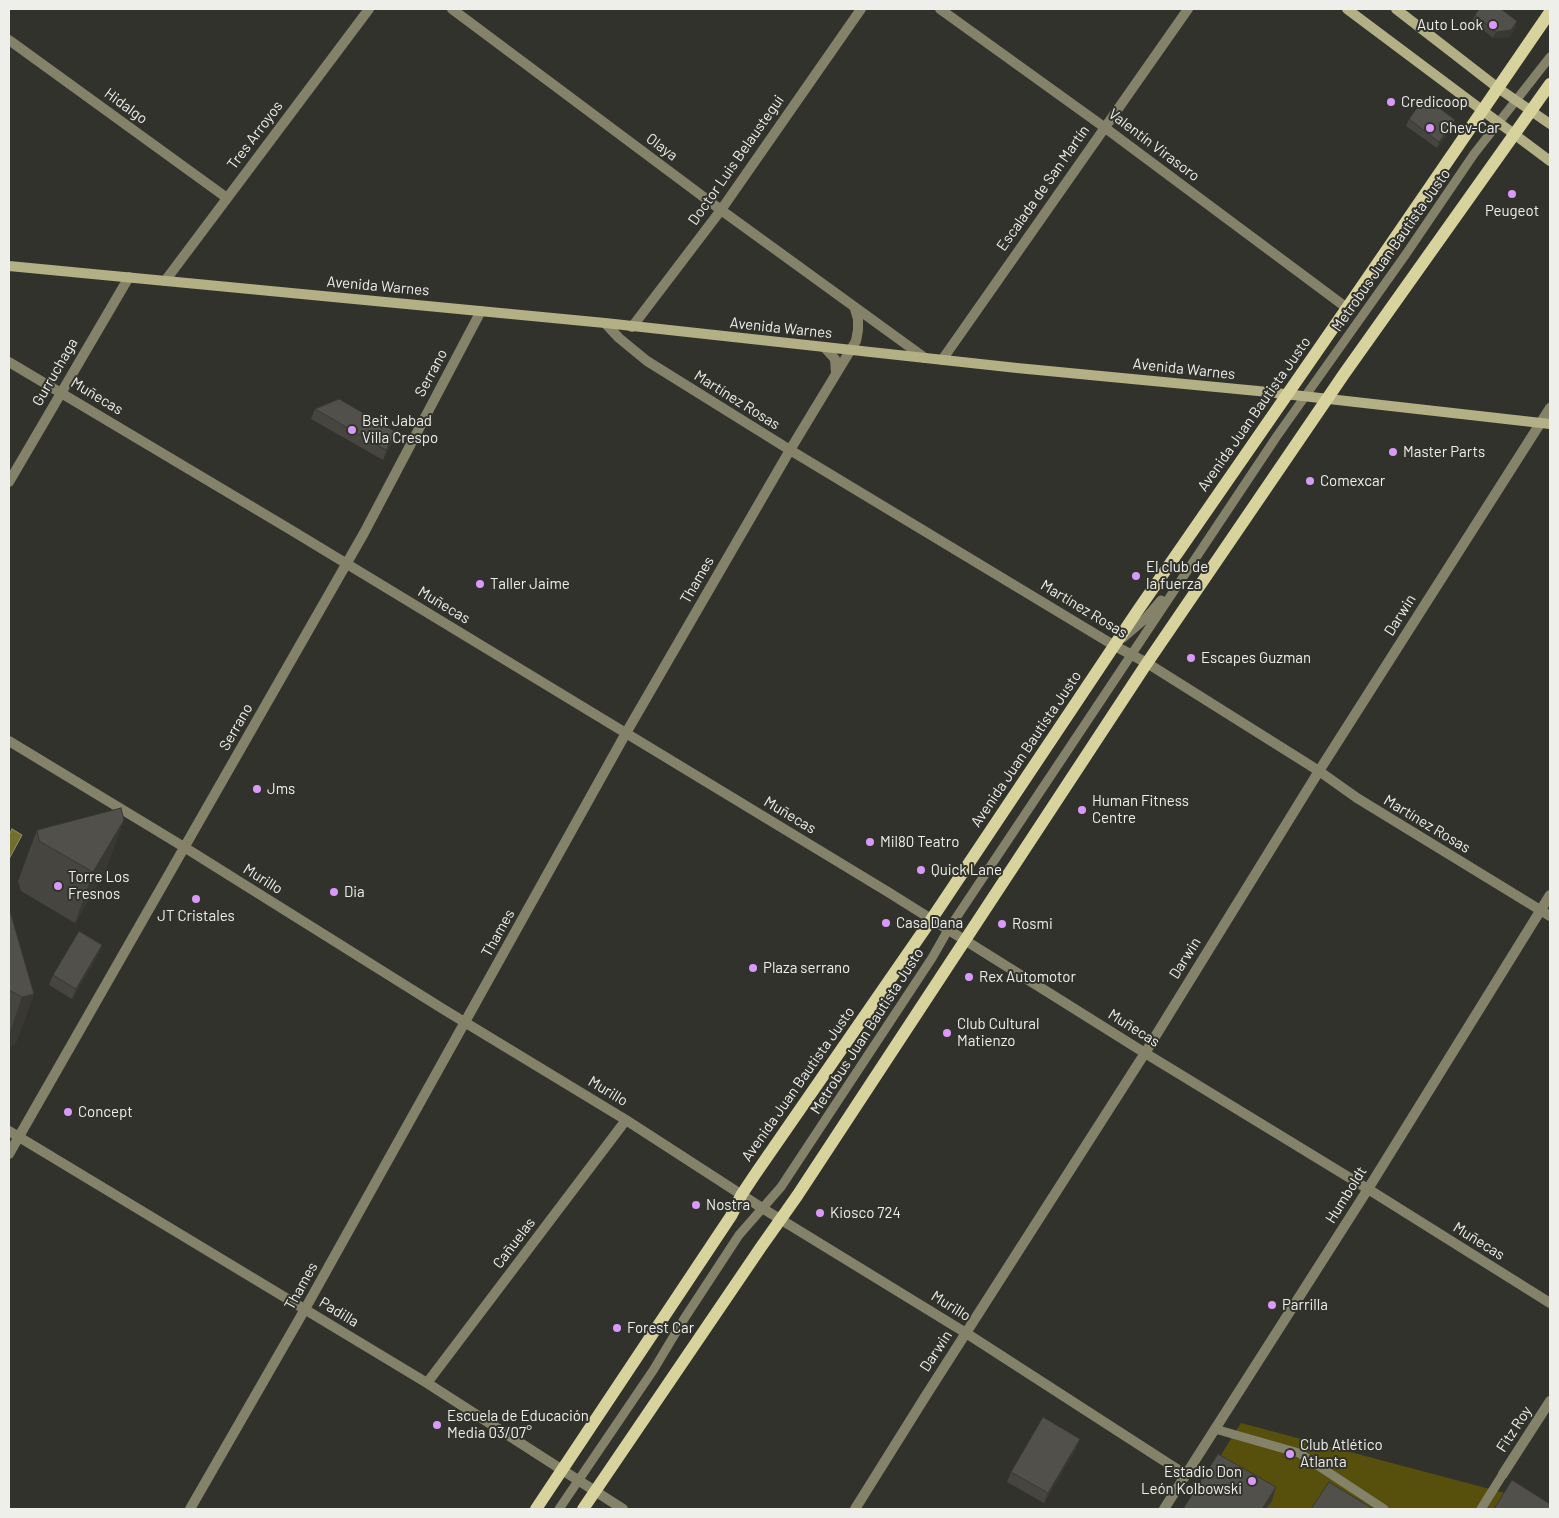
<!DOCTYPE html>
<meta charset="utf-8">
<style>
body{margin:0}
#map{position:relative;width:1559px;height:1518px;overflow:hidden;background:#32322d;font-family:Barlow,sans-serif}
canvas{display:block}
.frame{position:absolute;inset:0;border:10px solid #eeeeeb;pointer-events:none}
</style>
<div id="map">
<canvas width="1559" height="1518"></canvas>
<div class="frame"></div>
</div>
<script>
const ctx = document.querySelector('canvas').getContext('2d');
ctx.lineJoin = 'round';
function fillPath(path, color) {
  ctx.fillStyle = color;
  ctx.fill(path, 'evenodd');
}
function shape(rows) {
  const path = new Path2D();
  for (const r of rows) {
    path.moveTo(r[0], r[1]);
    for (let i = 2; i < r.length; i += 2) path.lineTo(r[i], r[i + 1]);
  }
  return path;
}
function strokePath(path, color, width, dash) {
  ctx.strokeStyle = color;
  ctx.lineWidth = width;
  ctx.lineCap = dash ? 'butt' : 'round';
  ctx.setLineDash(dash || []);
  ctx.stroke(path);
}
function drawText(font, color, halo, rows, align = 'center') {
  ctx.font = font + ' Barlow,sans-serif';
  ctx.lineWidth = 4;
  ctx.setLineDash([]);
  ctx.textBaseline = 'middle';
  ctx.strokeStyle = halo;
  ctx.fillStyle = color;
  for (const [text, x, y, turn = 0] of rows) {
    ctx.save();
    ctx.translate(x, y);
    ctx.rotate((+turn || 0) * Math.PI / 180);
    ctx.textAlign = isNaN(turn) ? turn : align;
    if (halo) ctx.strokeText(text, 0, 0);
    ctx.fillText(text, 0, 0);
    ctx.restore();
  }
}
fillPath(shape([
 [1241,1423,1550,1505,1550,1509,1187,1509]
]), '#56500c');
const water = shape([
 [12,829,22,835,9,859,9,835,12,829]
]);
fillPath(water, '#736e2e');
strokePath(water, '#989467', 1);
strokePath(shape([
 [1123,638,1144,620,1161,600],
 [1215,1429,1299,1453,1384,1509],
 [559,1509,654,1369,684,1319,739,1235,781,1187,932,958,948,930,1277,436,1406,254,1474,154,1550,57],
 [1481,1509,1503,1474]
]), '#848268', 9);
strokePath(shape([
 [452,9,721,210,925,358],
 [940,9,1104,127,1347,308],
 [9,40,227,198],
 [165,281,369,9],
 [605,323,619,338,647,361,790,450,1115,646,1147,663,1319,771,1357,798,1550,916],
 [632,327,721,210,861,9],
 [825,348,835,359,836,373],
 [942,360,1188,9],
 [9,362,291,530,888,892,1145,1053,1368,1189,1550,1303],
 [9,482,129,277],
 [9,741,184,847,443,1009,626,1120,762,1208,966,1333,1186,1475],
 [9,1131,427,1383,623,1509],
 [9,1154,364,533,481,311],
 [427,1383,626,1120],
 [1503,1474,1550,1401],
 [190,1509,305,1309,626,733,790,450,856,341,858,330,858,319,855,309],
 [855,1509,925,1397,1145,1053,1319,771,1550,408],
 [1164,1509,1368,1189,1550,895]
]), '#848268', 10);
strokePath(shape([
 [1347,9,1550,161],
 [1396,9,1498,88,1550,124],
 [9,266,605,323,1017,368,1258,391,1550,424]
]), '#b3b086', 10);
strokePath(shape([
 [536,1509,731,1216,742,1194,756,1173,931,920,1136,613,1347,308,1550,12],
 [583,1509,761,1247,797,1196,1147,663,1344,374,1550,84]
]), '#d8d39d', 12);
fillPath(shape([
 [1475,15,1517,21,1515,28,1509,37,1493,38,1472,21],
 [1409,119,1453,127,1437,148,1406,126],
 [315,409,396,432,392,442,383,460,311,419],
 [37,830,106,870,75,923,21,891,18,881],
 [9,911,34,994,15,1045,9,1046],
 [102,945,98,955,72,999,49,985,53,975],
 [1080,1439,1076,1449,1044,1503,1007,1482,1011,1472]
]), '#464540');
fillPath(shape([
 [1517,21,1515,28,1509,37,1493,38,1496,32],
 [1455,120,1453,127,1437,148,1439,142],
 [396,432,392,442,383,460,386,450],
 [124,820,106,870,75,923,93,872],
 [102,945,98,955,72,999,76,989],
 [34,994,15,1045,9,1046,9,1035,22,997],
 [1080,1439,1076,1449,1044,1503,1048,1493],
 [1276,1487,1272,1501,1266,1509,1262,1509]
]), '#393834');
const building = shape([
 [1479,9,1501,9,1517,21,1511,30,1496,32,1475,15,1479,9],
 [1425,97,1455,120,1439,142,1409,119,1425,97],
 [339,399,396,432,386,450,315,409,339,399],
 [121,808,124,820,93,872,39,841,37,830,121,808],
 [9,911,10,911,34,994,22,997,9,990,9,911],
 [79,931,102,945,76,989,53,975,79,931],
 [1043,1417,1080,1439,1048,1493,1011,1472,1043,1417],
 [1218,1454,1276,1487,1262,1509,1183,1509,1218,1454],
 [1512,1480,1550,1504,1550,1509,1494,1509,1512,1480],
 [1329,1482,1373,1509,1311,1509,1329,1482]
]);
fillPath(building, '#51504b');
strokePath(building, '#393834', 1);
for (const [x, y, r, color] of [
 [1493,25,5,"#d99af7"],
 [1391,102,5,"#d99af7"],
 [1430,128,5,"#d99af7"],
 [1512,194,5,"#d99af7"],
 [352,430,5,"#d99af7"],
 [1393,452,5,"#d99af7"],
 [1310,481,5,"#d99af7"],
 [1136,576,5,"#d99af7"],
 [480,584,5,"#d99af7"],
 [1191,658,5,"#d99af7"],
 [257,789,5,"#d99af7"],
 [1082,810,5,"#d99af7"],
 [870,842,5,"#d99af7"],
 [921,870,5,"#d99af7"],
 [58,886,5,"#d99af7"],
 [334,892,5,"#d99af7"],
 [196,899,5,"#d99af7"],
 [886,923,5,"#d99af7"],
 [1002,924,5,"#d99af7"],
 [753,968,5,"#d99af7"],
 [969,977,5,"#d99af7"],
 [947,1033,5,"#d99af7"],
 [68,1112,5,"#d99af7"],
 [696,1205,5,"#d99af7"],
 [820,1213,5,"#d99af7"],
 [1272,1305,5,"#d99af7"],
 [617,1328,5,"#d99af7"],
 [437,1425,5,"#d99af7"],
 [1290,1454,5,"#d99af7"],
 [1252,1481,5,"#d99af7"]
]) {
  const dot = new Path2D();
  dot.arc(x, y, r, 0, 2 * Math.PI);
  ctx.fillStyle = color;
  ctx.fill(dot);
  strokePath(dot, '#32322d', 2);
}
drawText('15px', '#eeeeeb', '#32322d', [
 ["Auto Look",1483,25,"right"],
 ["Credicoop",1401,102],
 ["Chev-Car",1440,128],
 ["Peugeot",1512,211,"center"],
 ["Beit Jabad",362,421],
 ["Villa Crespo",362,438],
 ["Master Parts",1403,452],
 ["Comexcar",1320,481],
 ["El club de",1146,567],
 ["la fuerza",1146,584],
 ["Taller Jaime",490,584],
 ["Escapes Guzman",1201,658],
 ["Jms",267,789],
 ["Human Fitness",1092,801],
 ["Centre",1092,818],
 ["Mil80 Teatro",880,842],
 ["Quick Lane",931,870],
 ["Torre Los",68,877],
 ["Fresnos",68,894],
 ["Dia",344,892],
 ["JT Cristales",196,916,"center"],
 ["Casa Dana",896,923],
 ["Rosmi",1012,924],
 ["Plaza serrano",763,968],
 ["Rex Automotor",979,977],
 ["Club Cultural",957,1024],
 ["Matienzo",957,1041],
 ["Concept",78,1112],
 ["Nostra",706,1205],
 ["Kiosco 724",830,1213],
 ["Parrilla",1282,1305],
 ["Forest Car",627,1328],
 ["Escuela de Educación",447,1416],
 ["Media 03/07°",447,1433],
 ["Club Atlético",1300,1445],
 ["Atlanta",1300,1462],
 ["Estadio Don",1242,1472,"right"],
 ["León Kolbowski",1242,1489,"right"]
], 'left');
drawText('15px', '#eeeeeb', '#32322d', [
 ["Hidalgo",126,106,36],
 ["Tres Arroyos",255,135,-53],
 ["Valentín Virasoro",1154,145,37],
 ["Olaya",662,147,37],
 ["Doctor Luis Belaustegui",736,160,-55],
 ["Escalada de San Martín",1043,188,-55],
 ["Metrobus Juan Bautista Justo",1391,250,-55],
 ["Avenida Warnes",378,286,5],
 ["Avenida Warnes",781,328,6],
 ["Avenida Warnes",1184,369,6],
 ["Gurruchaga",55,372,-60],
 ["Serrano",431,373,-62],
 ["Muñecas",97,396,31],
 ["Martínez Rosas",737,400,32],
 ["Avenida Juan Bautista Justo",1254,414,-55],
 ["Thames",697,580,-60],
 ["Muñecas",444,605,31],
 ["Martínez Rosas",1084,609,31],
 ["Darwin",1400,615,-58],
 ["Serrano",236,727,-60],
 ["Avenida Juan Bautista Justo",1026,749,-56],
 ["Muñecas",790,815,31],
 ["Martínez Rosas",1427,824,31],
 ["Murillo",263,879,32],
 ["Thames",498,933,-61],
 ["Darwin",1185,958,-58],
 ["Muñecas",1134,1028,32],
 ["Metrobus Juan Bautista Justo",867,1031,-57],
 ["Avenida Juan Bautista Justo",798,1084,-55],
 ["Murillo",608,1091,31],
 ["Humboldt",1346,1195,-58],
 ["Muñecas",1479,1241,32],
 ["Cañuelas",514,1243,-53],
 ["Thames",301,1286,-61],
 ["Murillo",951,1306,32],
 ["Padilla",339,1312,31],
 ["Darwin",936,1351,-57],
 ["Fitz Roy",1514,1429,-57]
]);
</script>
